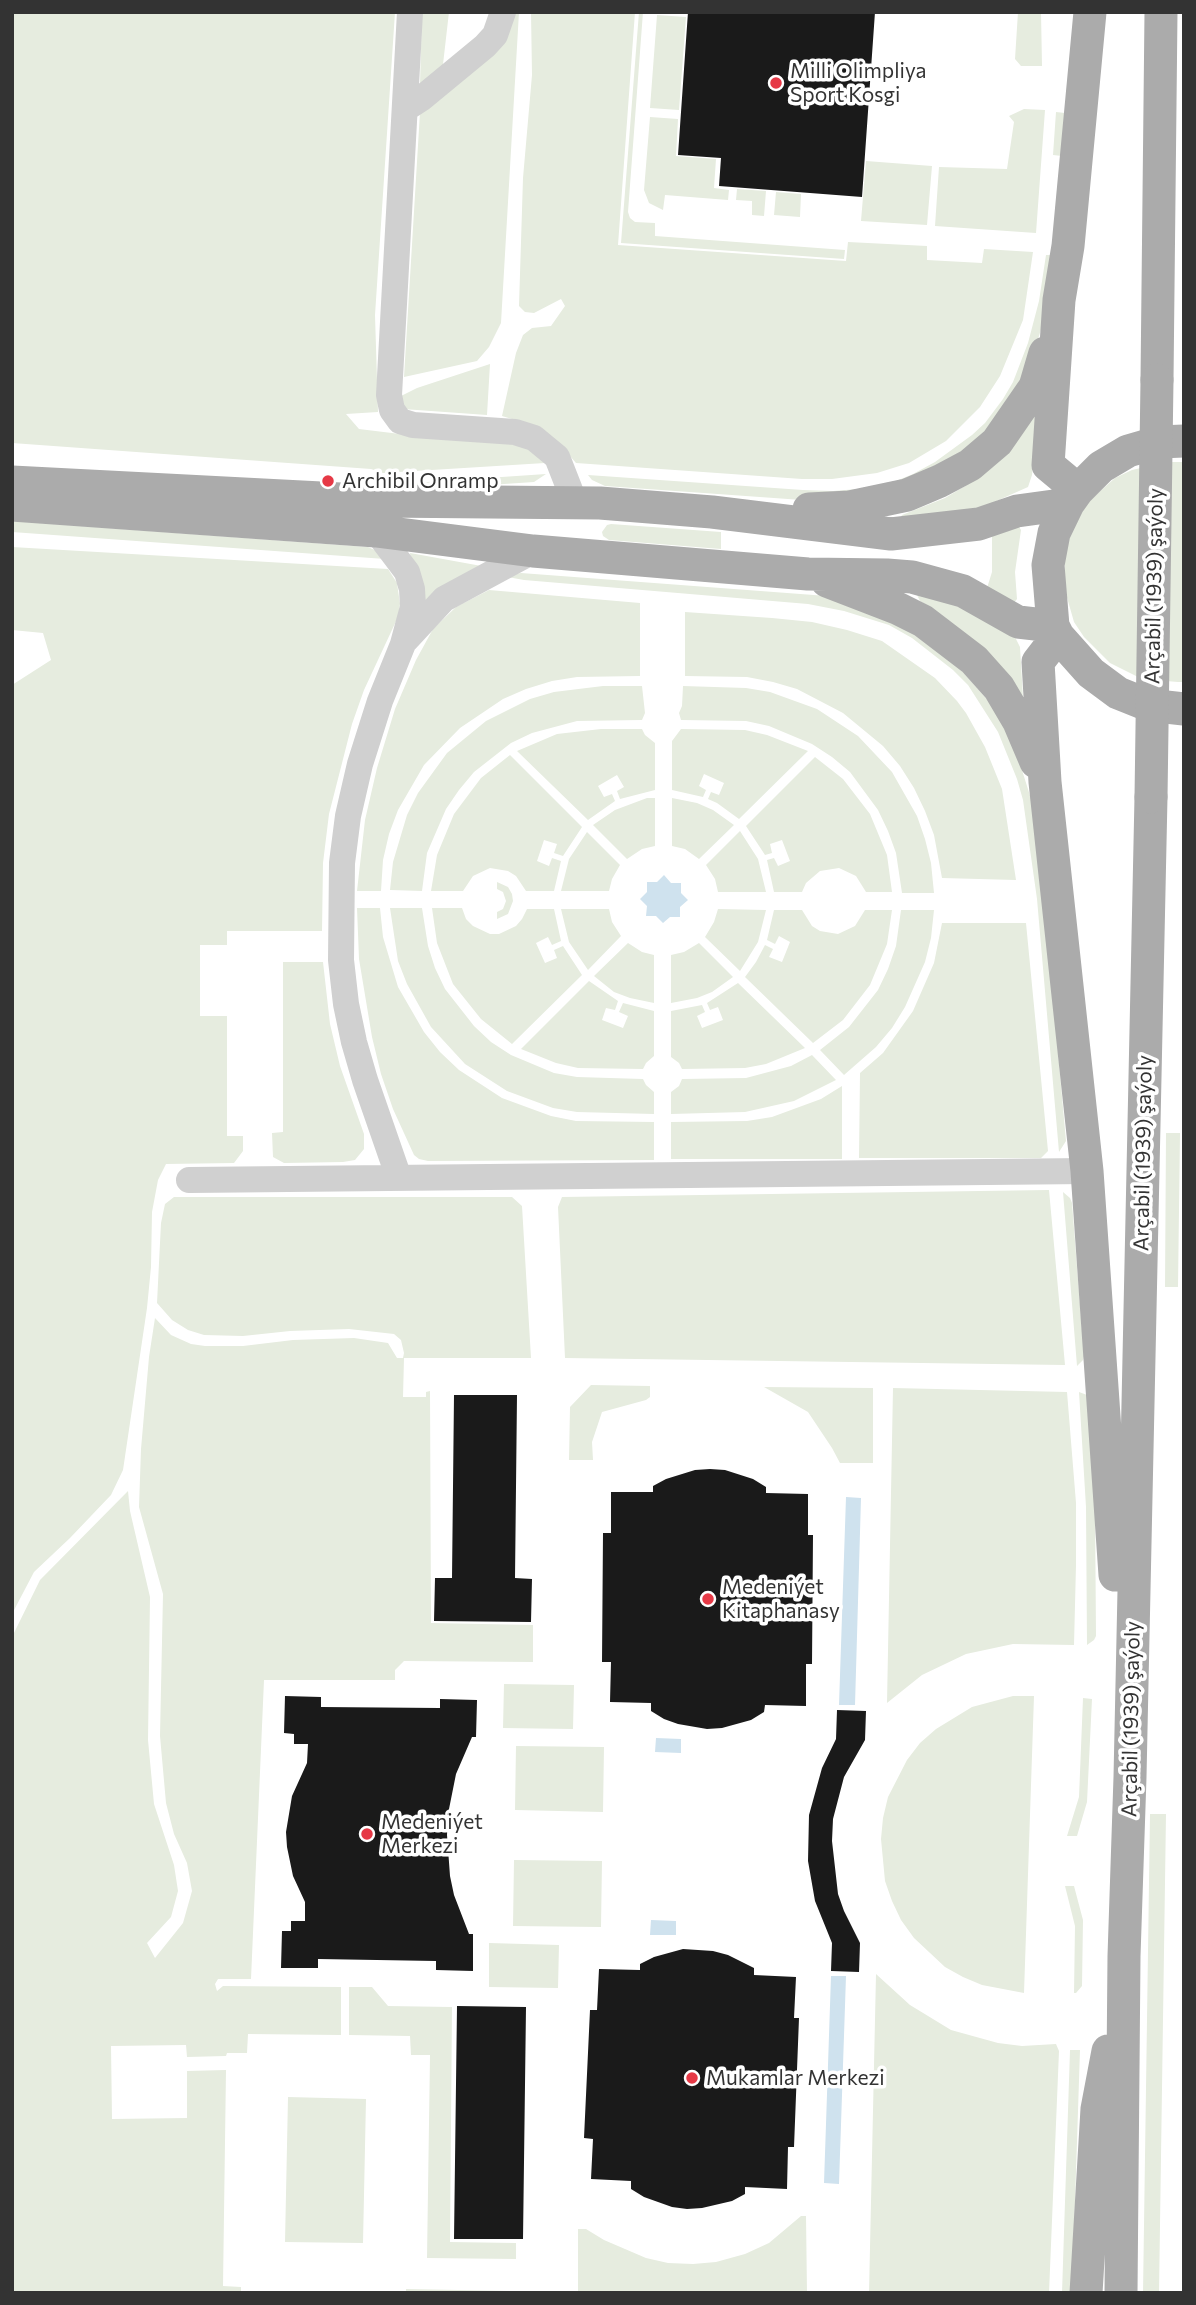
<!DOCTYPE html>
<meta charset="utf-8">
<style>
body{margin:0}
#map{position:relative;width:1196px;height:2305px;overflow:hidden;background:#fff;font-family:Commissioner,sans-serif}
canvas{display:block}
.frame{position:absolute;inset:0;border:14px solid #333;pointer-events:none}
</style>
<div id="map">
<canvas width="1196" height="2305"></canvas>
<div class="frame"></div>
</div>
<script>
const ctx = document.querySelector('canvas').getContext('2d');
ctx.lineJoin = 'round';
function fillPath(path, color) {
  ctx.fillStyle = color;
  ctx.fill(path, 'evenodd');
}
function shape(rows) {
  const path = new Path2D();
  for (const r of rows) {
    path.moveTo(r[0], r[1]);
    for (let i = 2; i < r.length; i += 2) path.lineTo(r[i], r[i + 1]);
  }
  return path;
}
function strokePath(path, color, width, dash) {
  ctx.strokeStyle = color;
  ctx.lineWidth = width;
  ctx.lineCap = dash ? 'butt' : 'round';
  ctx.setLineDash(dash || []);
  ctx.stroke(path);
}
function drawText(font, color, halo, rows, align = 'center') {
  ctx.font = font + ' Commissioner,sans-serif';
  ctx.lineWidth = 7;
  ctx.setLineDash([]);
  ctx.textBaseline = 'middle';
  ctx.strokeStyle = halo;
  ctx.fillStyle = color;
  for (const [text, x, y, turn = 0] of rows) {
    ctx.save();
    ctx.translate(x, y);
    ctx.rotate((+turn || 0) * Math.PI / 180);
    ctx.textAlign = isNaN(turn) ? turn : align;
    if (halo) ctx.strokeText(text, 0, 0);
    ctx.fillText(text, 0, 0);
    ctx.restore();
  }
}
fillPath(shape([
 [12,12,395,12,375,315,378,412,346,414,359,429,400,434,500,440,530,448,545,463,383,473,371,469,12,443],
 [422,12,449,12,442,73,420,84],
 [509,12,519,12,501,323,489,347,477,361,404,377,420,112],
 [531,12,635,12,618,245,846,261,848,242,927,246,927,260,982,263,984,249,1033,252,1023,320,1000,376,980,407,946,441,909,463,877,473,832,479,802,479,576,463,564,449,535,426,502,416,516,353,523,335,532,328,551,326,565,306,561,299,534,313,525,312,519,306,523,178,532,75],
 [639,12,643,12,628,212,630,218,635,222,655,223,655,236,845,250,844,259,621,243],
 [1018,12,1041,12,1042,66,1021,66,1015,59],
 [657,15,686,17,679,110,650,108],
 [1024,109,1045,110,1036,233,935,226,939,167,1007,169,1014,122,1009,116],
 [1056,112,1065,113,1062,156,1053,155],
 [650,117,678,119,676,156,716,159,714,188,729,190,728,200,665,195,663,210,649,203,644,190],
 [866,161,932,166,927,225,861,221],
 [737,189,766,191,764,216,752,215,752,201,736,200],
 [776,192,801,194,800,217,774,215],
 [1046,255,1050,255,1048,306,1030,366,992,430,917,483,802,500,605,486,592,480,588,475,803,490,833,491,858,489,896,481,913,474,935,462,972,435,985,423,1003,399,1013,382,1028,343,1039,301],
 [490,364,487,415,403,409,397,398,417,388],
 [1034,416,1038,416,1032,475,1028,487,992,503,968,511,901,517,902,515,945,498,965,486],
 [1167,462,1184,462,1184,682,1178,682,1142,679,1110,663,1084,637,1074,622,1064,587,1065,551,1070,533,1088,502,1115,478,1132,470],
 [546,474,534,482,414,490,413,483],
 [12,521,368,547,379,552,385,559,12,532],
 [611,524,721,532,721,549,609,540,603,536,602,532,607,525],
 [1018,525,1021,530,1015,572,1017,599,1013,604,987,588,992,572,992,534],
 [12,547,388,569,397,583,400,604,398,617,364,690,352,724,340,771,329,814,323,863,322,931,227,931,227,945,200,945,200,1016,227,1016,227,1136,243,1136,243,1151,234,1163,166,1164,158,1180,152,1212,151,1267,147,1308,123,1470,111,1495,70,1538,34,1572,12,1614,12,685,51,660,43,633,12,630],
 [410,553,487,567,416,621],
 [521,573,827,596,853,602,940,646,992,705,1016,751,1032,802,1039,841,1066,1141,1059,1152,1037,899,1023,800,1017,779,998,732,968,685,953,670,912,638,889,625,844,611,808,604,524,580,502,576],
 [489,590,640,603,640,676,577,677,552,681,526,689,503,699,460,728,424,765,398,810,389,834,383,860,381,891,357,891,365,820,377,768,395,709,416,660,433,629,456,607],
 [917,595,953,603,1015,637,1020,647,1023,698,943,616,920,601],
 [685,612,772,618,812,622,847,630,882,641,935,678,957,701,966,713,985,747,1002,789,1016,880,942,878,934,835,925,811,914,788,900,766,883,746,843,713,797,689,773,682,747,677,685,676],
 [603,686,642,686,645,713,642,720,577,721,532,733,511,743,474,772,459,790,446,809,427,853,422,891,390,890,393,862,407,815,418,793,447,753,486,721,530,699,554,692],
 [683,686,746,688,770,692,817,709,858,736,892,772,917,816,925,839,931,863,934,893,902,893,896,853,888,831,878,810,850,772,832,757,812,744,769,726,746,721,681,720,679,713,682,706],
 [601,729,642,729,645,735,655,743,655,790,620,799,617,791,624,787,617,775,598,786,604,797,612,794,615,801,588,820,517,751,557,734],
 [681,729,745,730,767,735,808,751,739,819,717,803,708,799,711,792,719,795,724,783,704,774,699,786,706,790,703,797,672,790,672,741],
 [510,755,582,827,563,856,554,853,557,844,544,840,537,861,549,866,552,858,561,861,554,891,526,891,516,876,508,871,490,868,473,876,463,891,431,891,437,855,454,814,481,778],
 [815,757,843,779,870,814,887,855,892,892,866,892,856,876,839,868,820,871,806,883,802,892,774,892,767,860,774,858,778,866,790,861,782,840,770,844,772,853,765,855,746,826],
 [647,798,655,798,655,846,642,849,627,859,593,825,615,810],
 [672,798,697,803,713,810,734,825,699,859,685,849,672,846],
 [740,831,758,859,766,892,718,892,715,879,706,865],
 [587,832,620,865,612,879,609,891,561,891,569,859],
 [497,882,508,887,512,894,513,901,508,914,497,919,497,912,503,909,506,901,503,892,497,889],
 [357,908,380,908,383,937,398,987,424,1032,440,1052,459,1070,502,1098,551,1116,576,1121,654,1122,654,1160,428,1161,419,1159,414,1155,393,1109,381,1074,372,1037,359,959],
 [390,908,422,908,428,946,435,968,445,989,474,1026,491,1042,511,1055,554,1073,577,1077,643,1079,646,1085,654,1092,654,1114,577,1112,553,1108,507,1091,465,1064,431,1027,407,984,398,961],
 [432,908,462,908,466,919,473,926,490,934,499,934,516,926,522,919,527,909,554,909,561,941,552,945,548,937,536,943,545,963,557,958,554,950,563,946,582,975,512,1044,481,1019,453,984,437,943],
 [561,909,609,909,612,922,621,936,588,970,569,942],
 [718,909,766,910,758,942,740,971,705,937,714,922],
 [774,910,802,910,812,926,820,931,838,934,855,926,865,910,892,910,887,944,870,985,843,1020,813,1043,745,977,756,962,765,945,773,949,769,957,782,962,790,942,779,936,775,944,767,940],
 [901,910,934,910,931,938,925,962,905,1007,892,1028,876,1047,844,1075,820,1050,849,1027,878,990,888,969,896,946],
 [942,923,1026,923,1048,1151,1041,1158,859,1158,860,1073,883,1053,913,1011,934,963],
 [628,943,642,952,654,955,654,1003,630,998,614,992,594,976],
 [699,943,733,977,712,992,697,998,671,1003,671,955,684,952],
 [283,962,323,962,330,1024,340,1066,364,1134,364,1149,355,1160,343,1162,284,1163,273,1157,272,1133,283,1132],
 [589,981,618,1001,615,1010,606,1008,602,1020,623,1028,628,1016,619,1012,623,1003,654,1011,654,1056,646,1063,643,1069,578,1068,556,1063,521,1049],
 [738,983,805,1048,766,1064,745,1068,682,1069,679,1063,671,1057,671,1011,702,1005,705,1012,697,1016,702,1028,723,1020,718,1007,710,1010,707,1003],
 [812,1055,836,1080,794,1101,745,1112,671,1114,671,1092,679,1086,682,1079,746,1078,791,1066],
 [842,1086,842,1159,671,1159,671,1122,747,1121,772,1117,821,1099],
 [1166,1133,1180,1133,1178,1287,1165,1287],
 [1049,1190,1065,1365,565,1358,558,1207,562,1197],
 [1063,1192,1070,1198,1072,1203,1084,1356,1083,1360,1077,1366],
 [174,1197,512,1197,522,1206,531,1358,404,1358,403,1397,426,1397,426,1392,430,1391,431,1623,533,1625,533,1662,404,1661,395,1670,395,1680,264,1680,251,1979,218,1979,215,1984,217,1991,223,1986,341,1987,341,2035,248,2034,247,2053,227,2053,226,2056,187,2057,186,2045,111,2046,112,2119,187,2118,187,2071,226,2070,223,2286,241,2287,241,2293,12,2293,13,1635,40,1580,128,1491,130,1511,150,1597,148,1740,154,1804,174,1865,178,1891,171,1917,147,1943,155,1958,183,1923,192,1891,187,1863,174,1834,166,1803,160,1736,163,1594,139,1507,141,1449,149,1357,155,1318,171,1335,191,1344,205,1346,243,1346,293,1340,354,1338,388,1343,397,1358,403,1358,404,1353,401,1340,394,1334,349,1329,290,1331,243,1336,204,1335,188,1330,172,1320,157,1303,161,1223,165,1204],
 [591,1385,650,1386,650,1397,646,1400,602,1412,592,1442,593,1460,569,1460,570,1407],
 [764,1387,873,1388,873,1463,840,1463,832,1448,808,1412],
 [893,1388,1067,1392,1076,1503,1076,1565,1074,1645,1013,1644,966,1654,922,1675,887,1703],
 [1079,1392,1087,1395,1095,1506,1096,1636,1094,1640,1087,1645,1086,1507],
 [504,1684,574,1685,573,1729,503,1728],
 [1013,1696,1034,1696,1024,1993,982,1985,963,1977,945,1967,914,1938,901,1920,892,1901,885,1881,881,1839,883,1818,888,1797,907,1760,920,1743,936,1729,972,1707],
 [1083,1698,1092,1699,1087,1802,1077,1836,1067,1836,1079,1797],
 [516,1746,604,1747,603,1812,515,1810],
 [1150,1814,1166,1814,1159,2293,1143,2293],
 [514,1860,602,1861,601,1927,513,1926],
 [1065,1886,1074,1886,1083,1920,1082,1986,1076,1993,1074,1993,1075,1926],
 [489,1943,559,1945,558,1988,489,1987],
 [876,1974,910,2005,951,2030,998,2043,1022,2046,1056,2044,1059,2051,1049,2293,869,2293],
 [349,1987,372,1987,388,2006,452,2007,450,2242,516,2243,516,2259,427,2258,430,2055,411,2055,410,2036,349,2035],
 [1070,2050,1080,2050,1072,2293,1062,2293],
 [288,2097,366,2099,363,2243,285,2242],
 [801,2216,806,2216,807,2293,578,2293,578,2229,586,2229,604,2240,646,2258,668,2263,693,2264,716,2262,745,2254,769,2243],
 [406,2289,511,2291,513,2293,406,2293]
]), '#e6ecdf');
fillPath(shape([
 [664,875,671,883,681,883,681,893,688,900,680,907,680,917,670,917,663,923,656,916,646,916,647,906,640,899,647,892,647,882,657,882],
 [846,1497,861,1498,855,1705,839,1705],
 [656,1738,681,1739,681,1753,655,1752],
 [651,1920,676,1921,676,1935,650,1935],
 [831,1976,846,1976,839,2184,824,2183]
]), '#cfe2ee');
fillPath(shape([
 [688,12,875,12,862,197,719,186,721,158,678,155],
 [454,1395,517,1395,515,1578,532,1579,531,1622,434,1621,435,1578,452,1578],
 [710,1469,725,1470,753,1479,766,1487,766,1493,808,1494,808,1535,813,1535,812,1664,806,1664,806,1706,765,1705,764,1712,751,1720,722,1728,707,1729,678,1724,664,1719,651,1711,651,1703,610,1702,611,1662,602,1662,603,1533,611,1533,611,1492,653,1492,653,1486,666,1479,695,1470],
 [285,1696,321,1697,321,1707,440,1708,440,1699,477,1700,476,1737,472,1737,456,1774,448,1814,447,1835,450,1876,454,1895,469,1934,473,1934,473,1971,436,1970,436,1961,318,1959,318,1968,281,1968,282,1931,291,1931,291,1921,305,1921,305,1902,293,1876,287,1847,286,1832,292,1796,307,1763,308,1744,294,1744,294,1734,284,1733],
 [837,1710,866,1711,865,1740,844,1777,833,1819,832,1841,838,1894,844,1911,860,1943,859,1972,831,1971,832,1943,815,1901,808,1861,809,1815,822,1768,836,1739],
 [683,1949,713,1951,728,1955,754,1968,754,1975,796,1977,794,2018,799,2018,794,2147,788,2147,787,2189,745,2187,745,2194,732,2201,702,2208,687,2209,672,2207,644,2197,631,2189,631,2181,591,2179,593,2139,584,2138,590,2010,597,2010,599,1969,640,1970,640,1964,654,1957],
 [457,2006,526,2007,523,2239,454,2239]
]), '#1a1a1a');
strokePath(shape([
 [410,12,389,395,392,410,400,421,413,425,515,432,534,438,557,457,575,503],
 [405,109,422,98,485,46,495,35,503,12],
 [376,531,407,572,412,589,413,607,403,644,380,701,360,764,348,816,342,863,341,960,346,1004,354,1042,365,1080,399,1178],
 [406,640,444,599,533,551],
 [189,1180,1087,1171]
]), '#d0d0d0', 26);
strokePath(shape([
 [1157,380,1161,12],
 [1184,441,1159,442,1128,451,1101,467,1078,490,1068,504,1054,533,1048,565,1053,626,1058,636,1091,673,1118,693,1148,705,1184,709],
 [12,482,379,501,600,503,712,512,891,534,979,524,1017,511,1068,504],
 [1078,490,1048,465,1059,300,1068,246,1090,12],
 [12,505,376,531,533,551,808,574,887,575,912,577,963,591,1018,622,1053,626],
 [809,509,850,507,907,495,940,481,970,465,997,442,1035,387,1045,353],
 [827,581,897,608,923,621,974,660,999,688,1019,722,1036,762],
 [1058,636,1038,662,1045,782,1087,1171,1115,1575],
 [1086,2293,1097,2109,1108,2051],
 [1121,2293,1124,1956,1130,1777,1151,797]
]), '#ababab', 33);
strokePath(shape([
 [1151,797,1157,380]
]), '#ababab', 33);
for (const [x, y, r, color] of [
 [776,83,7,"#e63946"],
 [328,481,7,"#e63946"],
 [708,1599,7,"#e63946"],
 [367,1834,7,"#e63946"],
 [692,2078,7,"#e63946"]
]) {
  const dot = new Path2D();
  dot.arc(x, y, r, 0, 2 * Math.PI);
  ctx.fillStyle = color;
  ctx.fill(dot);
  strokePath(dot, '#fff', 2.5);
}
drawText('21px', '#333', '#fff', [
 ["Milli Olimpliya",790,71],
 ["Sport Kosgi",790,95],
 ["Archibil Onramp",342,481],
 ["Medeniýet",722,1587],
 ["Kitaphanasy",722,1611],
 ["Medeniýet",381,1822],
 ["Merkezi",381,1846],
 ["Mukamlar Merkezi",706,2078]
], 'left');
drawText('21px', '#333', '#fff', [
 ["Arçabil (1939) şaýoly",1154,586,-89],
 ["Arçabil (1939) şaýoly",1143,1153,-89],
 ["Arçabil (1939) şaýoly",1131,1719,-89]
]);
</script>
